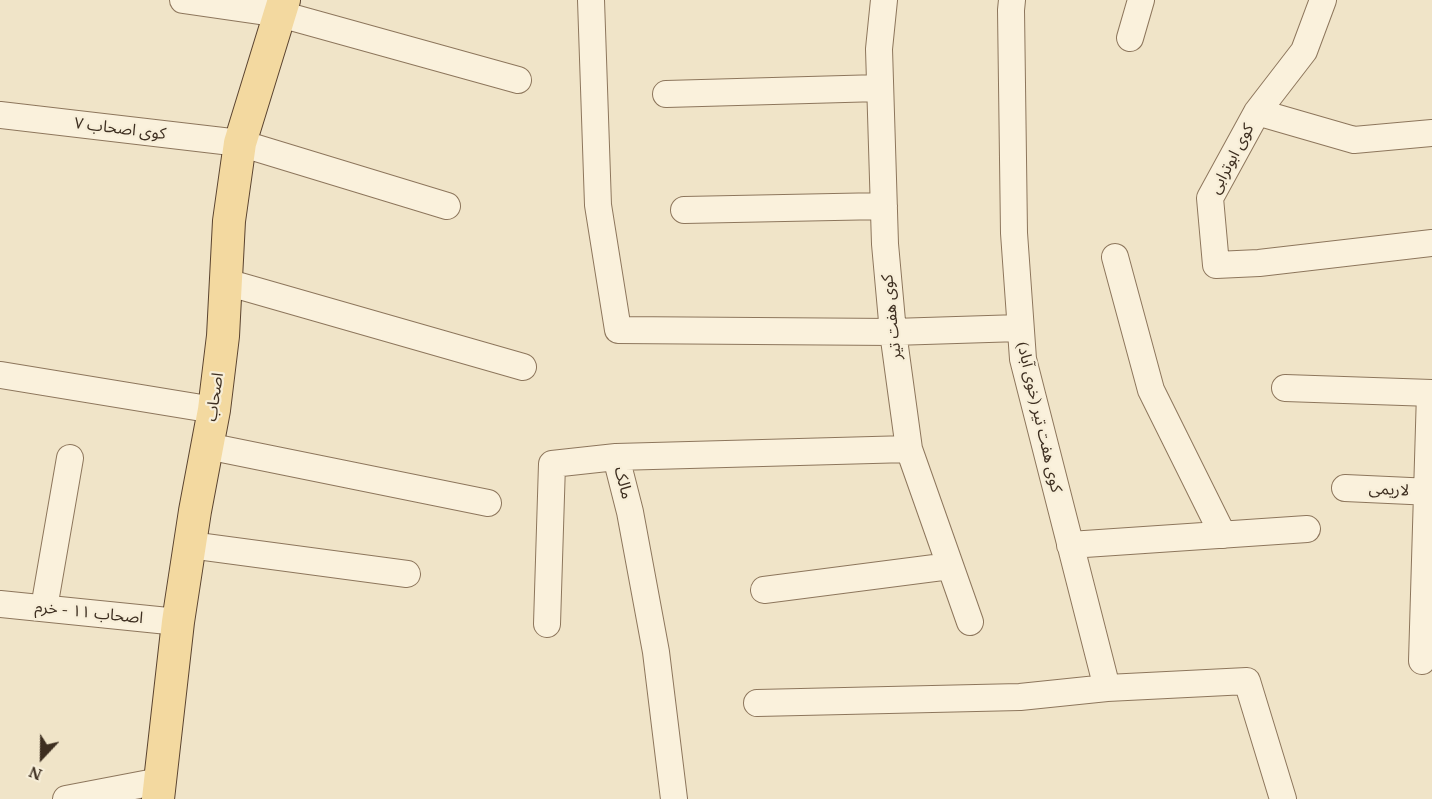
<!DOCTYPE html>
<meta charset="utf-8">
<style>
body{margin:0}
#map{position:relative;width:1432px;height:799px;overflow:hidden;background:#f0e4c8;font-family:"PT Serif",serif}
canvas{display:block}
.north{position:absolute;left:12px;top:727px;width:60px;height:60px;-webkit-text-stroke:4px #f7eed8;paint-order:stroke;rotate:202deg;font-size:16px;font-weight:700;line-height:24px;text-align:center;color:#3d2e20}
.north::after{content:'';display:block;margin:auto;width:21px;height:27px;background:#3d2e20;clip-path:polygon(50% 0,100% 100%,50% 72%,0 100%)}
</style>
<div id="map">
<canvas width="1432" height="799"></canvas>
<div class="north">N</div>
</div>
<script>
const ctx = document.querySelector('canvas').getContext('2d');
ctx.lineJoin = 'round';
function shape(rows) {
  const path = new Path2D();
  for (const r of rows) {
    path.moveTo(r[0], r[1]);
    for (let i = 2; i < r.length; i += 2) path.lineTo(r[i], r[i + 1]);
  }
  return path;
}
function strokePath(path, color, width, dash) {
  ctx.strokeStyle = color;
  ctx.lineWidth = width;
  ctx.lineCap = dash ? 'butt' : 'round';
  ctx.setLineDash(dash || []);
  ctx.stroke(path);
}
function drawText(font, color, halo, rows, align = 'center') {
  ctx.font = font + ' "PT Serif","Noto Sans Arabic",serif';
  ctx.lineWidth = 4.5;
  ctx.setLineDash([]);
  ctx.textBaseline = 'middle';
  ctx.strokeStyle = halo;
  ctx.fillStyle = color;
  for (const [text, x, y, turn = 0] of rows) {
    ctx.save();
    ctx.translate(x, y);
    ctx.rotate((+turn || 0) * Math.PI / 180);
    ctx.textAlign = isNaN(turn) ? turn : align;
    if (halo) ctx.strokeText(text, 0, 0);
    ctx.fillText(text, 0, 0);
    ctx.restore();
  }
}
const minor = shape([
 [183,0,280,14,518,80],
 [591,0,598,205,618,330,893,332,1020,328],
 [884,0,879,49,885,244,893,332,909,449,970,622],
 [1012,0,1011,10,1014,233,1023,359,1107,688,1247,681,1283,799],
 [1323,0,1304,51,1257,112,1210,198,1216,265,1259,263,1432,243],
 [1130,38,1141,0],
 [666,94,880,88],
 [1257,112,1354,140,1432,133],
 [0,115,240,143,447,206],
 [684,210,884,206],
 [1115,257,1151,390,1223,535],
 [226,282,523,367],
 [1,375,214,410],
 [1285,388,1432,393],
 [207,446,488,503],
 [1345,488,1432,492],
 [190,545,407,574],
 [1070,545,1307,529],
 [764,590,950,566],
 [0,604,178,622],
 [44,608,70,458],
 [547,624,552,464,616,457],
 [1422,661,1430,393],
 [757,703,1020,697,1107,688],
 [66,799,160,781],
 [674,799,656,652,630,512,616,457,909,449]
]);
const major = shape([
 [158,799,178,622,195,511,214,410,223,336,229,221,240,143,284,0]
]);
strokePath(minor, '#8d765c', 28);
strokePath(major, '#5b4430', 34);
strokePath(minor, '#faf1dc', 26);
strokePath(major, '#f3d9a0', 32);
drawText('16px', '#3d2e20', '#f7eed8', [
 ["کوی اصحاب ۷",120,129,7],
 ["کوی ابوترابی",1232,159,-62],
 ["کوی هفت تیر",892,317,-96],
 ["اصحاب",215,397,-82],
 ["کوی هفت تیر (خوی آباد)",1039,417,77],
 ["مالک",623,483,76],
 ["لاریمی",1389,490,3],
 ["اصحاب ۱۱ - خرم",89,613,6]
]);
</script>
